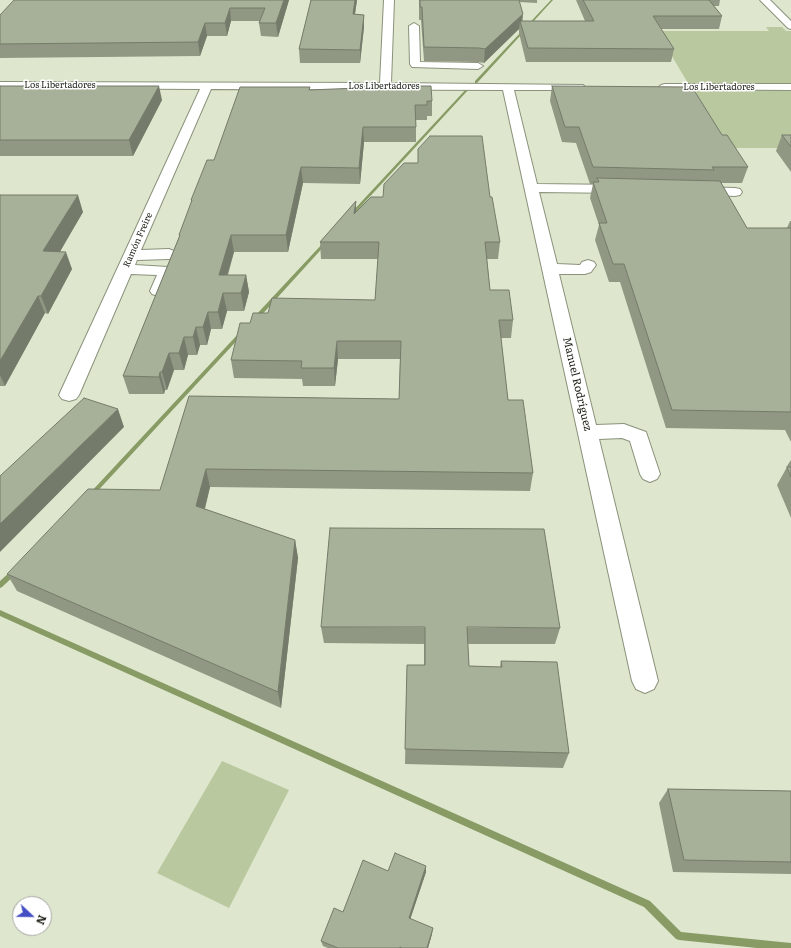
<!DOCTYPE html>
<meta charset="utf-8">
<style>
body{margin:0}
#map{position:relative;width:791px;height:948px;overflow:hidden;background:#dee7ce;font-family:Literata,serif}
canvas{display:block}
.north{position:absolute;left:12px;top:896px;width:40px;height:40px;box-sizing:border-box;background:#fff;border:1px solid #a5a6a2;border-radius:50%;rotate:112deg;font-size:11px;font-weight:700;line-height:16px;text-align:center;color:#1d2017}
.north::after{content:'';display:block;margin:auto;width:14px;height:18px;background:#454fc4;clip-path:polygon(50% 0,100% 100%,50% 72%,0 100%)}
</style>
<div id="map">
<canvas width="791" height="948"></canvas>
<div class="north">N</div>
</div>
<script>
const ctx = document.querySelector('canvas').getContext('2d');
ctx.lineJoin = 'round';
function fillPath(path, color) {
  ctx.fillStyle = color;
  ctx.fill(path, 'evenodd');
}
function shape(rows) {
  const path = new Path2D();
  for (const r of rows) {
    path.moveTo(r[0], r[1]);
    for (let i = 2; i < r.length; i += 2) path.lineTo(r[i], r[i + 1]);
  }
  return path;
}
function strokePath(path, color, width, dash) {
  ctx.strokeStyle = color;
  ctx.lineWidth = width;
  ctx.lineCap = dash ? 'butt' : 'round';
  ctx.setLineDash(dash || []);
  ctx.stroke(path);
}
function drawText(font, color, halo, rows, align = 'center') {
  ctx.font = font + ' Literata,serif';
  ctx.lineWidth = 3;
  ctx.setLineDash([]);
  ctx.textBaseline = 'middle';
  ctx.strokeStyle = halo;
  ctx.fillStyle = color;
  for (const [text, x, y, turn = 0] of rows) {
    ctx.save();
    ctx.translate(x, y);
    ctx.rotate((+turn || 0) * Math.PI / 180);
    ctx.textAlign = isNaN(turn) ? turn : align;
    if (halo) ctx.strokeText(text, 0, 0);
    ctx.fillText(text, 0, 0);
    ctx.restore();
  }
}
fillPath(shape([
 [766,27,782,27,786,31,791,31,791,148,729,148,692,90,657,31,769,31],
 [222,761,289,790,229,908,157,873]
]), '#b9c89f');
fillPath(shape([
 [551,0,553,0,477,83,475,83,475,81,551,0],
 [468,87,470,88,352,216,350,216,350,214,468,87],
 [324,242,327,243,258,319,254,319,254,317,324,242],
 [239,333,241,333,243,334,93,496,89,496,88,495,89,494,239,333],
 [13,570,15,571,16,573,15,575,2,587,0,588,0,581,11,571,13,570],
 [0,610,650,901,681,932,791,943,791,948,757,948,679,940,676,939,644,907,0,616,0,610]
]), '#889b65');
const minor = shape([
 [384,0,394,0,391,83,583,85,585,87,583,89,579,90,514,90,537,184,621,185,626,186,628,189,626,192,621,193,539,192,557,264,580,265,582,262,588,260,594,262,596,265,591,272,585,274,559,274,596,425,624,424,646,432,660,474,657,479,650,482,643,479,640,474,630,441,622,438,599,439,658,681,654,689,645,693,636,689,632,681,503,90,211,89,141,250,169,249,174,251,177,254,174,257,169,259,137,260,135,265,168,267,173,274,166,291,164,294,158,296,152,294,150,291,157,275,131,274,79,395,76,399,69,401,62,399,59,395,200,89,0,88,0,82,380,83,384,0],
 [760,0,770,0,791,21,791,29,788,28,760,0],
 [414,23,419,26,420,62,478,63,483,66,478,69,412,67,410,64,409,26,414,23],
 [665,84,791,84,791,90,661,89,659,87,661,85,665,84],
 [698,187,735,188,740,189,742,192,740,195,735,196,693,194,691,191,693,188,698,187]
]);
strokePath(minor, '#8a927b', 2);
fillPath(minor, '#fff');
fillPath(shape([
 [289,0,278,37,261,36,259,23,260,21,231,21,227,36,207,36,200,56,0,58,0,15],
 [311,0,357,0,355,14,364,15,364,27,360,63,300,63,299,49],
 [419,0,537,0,537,3,519,2,522,21,585,21,576,0,720,0,719,6,714,6,722,16,719,29,661,29,674,49,671,62,526,62,519,33,519,29,484,63,478,62,424,61,421,20,419,20],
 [0,86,162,100,133,156,0,156],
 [552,86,722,135,748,167,742,183,721,183,747,228,787,228,790,221,791,221,791,442,785,430,666,428,620,282,609,282,595,240,599,225,590,198,593,184,590,184,576,143,562,142,550,101],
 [310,90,432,101,432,116,427,116,427,120,416,120,416,142,364,142,360,184,303,183,288,252,234,252,228,275,246,275,249,292,244,311,227,311,222,329,211,329,207,345,200,345,197,355,188,355,184,370,174,370,167,390,165,390,164,394,129,394,123,376,179,237,179,235,191,203,191,200,214,160],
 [782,135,791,135,791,172,776,151],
 [0,195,83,212,60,251,72,269,48,314,45,313,5,386,0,386],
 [490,197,500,242,498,259,487,259,490,290,513,320,511,338,501,338,508,400,533,473,530,491,210,487,205,509,295,540,298,558,281,708,17,591,7,574,160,490,189,396,399,399,400,359,338,359,335,386,303,386,302,379,234,378,231,360,250,323,268,313,375,300,378,259,321,259,320,242,356,201,356,212],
 [791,460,791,518,777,485,787,467,788,467,787,466],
 [321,627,560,628,555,644,468,644,469,666,500,667,501,661,569,753,563,768,405,764,407,665,424,665,424,644,324,643],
 [668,789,791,791,791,874,673,872,659,803],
 [388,871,426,872,410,919,432,934,428,948,328,948,323,946,321,941]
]), '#909783');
fillPath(shape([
 [284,0,289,0,278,37,276,23],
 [355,0,357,0,353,27,353,14],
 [230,8,231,21,227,36,225,23],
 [523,14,522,26,520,21,519,29,484,63,485,49],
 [364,15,364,27,360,63,360,50],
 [205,23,207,36,200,56,198,42],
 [159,86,162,100,133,156,129,140],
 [363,127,364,142,360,184,359,168],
 [301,167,303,183,288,252,286,235],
 [78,195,83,212,50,269,43,251],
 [356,201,356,218,354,214],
 [231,235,234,252,222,292,219,275],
 [66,252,72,269,48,314,41,296],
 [246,275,249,292,244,311,241,293],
 [223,293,227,311,222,329,218,312],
 [38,296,45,313,5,386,0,375,0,361],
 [208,312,211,329,207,345,203,327],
 [196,327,200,345,197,355,193,337],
 [184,337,188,355,184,370,179,353],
 [337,341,338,359,335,386,334,368],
 [169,353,174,370,167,390,162,372],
 [160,372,165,390,164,394,159,377],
 [118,409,124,427,0,552,0,524],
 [206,469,210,487,201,523,196,506],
 [295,540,298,558,281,708,278,692],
 [426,866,426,872,409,923,409,918],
 [433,928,432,934,428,948,427,948]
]), '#757b6a');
const building = shape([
 [14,0,284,0,276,23,259,23,265,8,230,8,225,23,205,23,198,42,0,44,0,15,14,0],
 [311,0,355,0,353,14,364,15,360,50,299,49,311,0],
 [420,0,519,0,523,14,485,49,479,48,424,47,422,7,420,7,420,0],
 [583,0,709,0,722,16,653,16,674,49,528,48,520,21,594,21,583,0],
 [0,86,159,86,129,140,0,140,0,86],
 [366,86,411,88,411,86,431,86,432,101,427,101,427,105,415,105,416,127,363,127,359,168,301,167,286,235,231,235,219,275,246,275,241,293,223,293,218,312,208,312,203,327,196,327,193,337,184,337,179,353,169,353,162,372,160,372,159,377,123,376,180,235,179,235,192,200,191,200,207,160,214,160,240,87,310,87,309,90,358,88,359,87,366,86],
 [552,86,692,87,722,135,727,135,748,167,712,167,714,170,593,167,579,127,565,127,552,86],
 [782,135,791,135,791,147,782,135],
 [430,136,482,136,490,197,492,197,500,242,485,242,490,290,509,290,513,320,499,320,508,400,523,400,533,473,206,469,196,506,295,540,278,692,7,574,88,489,160,490,189,396,399,399,401,341,337,341,334,368,301,368,302,361,231,360,240,323,250,323,253,313,268,313,272,298,375,300,379,242,320,242,356,201,354,214,371,197,383,197,384,184,404,163,418,163,418,149,430,136],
 [597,178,720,181,747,228,791,228,791,412,672,410,624,264,613,264,599,223,607,223,593,182,599,182,597,178],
 [0,195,78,195,43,251,66,252,41,296,38,296,0,361,0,195],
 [84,398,118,409,0,524,0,476,84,398],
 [787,467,791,467,791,477,787,467],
 [330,528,544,529,560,628,467,627,469,666,502,667,501,661,557,662,569,753,405,749,407,665,425,665,425,627,321,627,330,528],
 [668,789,791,791,791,862,684,860,668,789],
 [395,853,426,866,409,918,433,928,427,948,402,948,400,947,400,948,338,948,321,941,334,908,343,912,363,860,388,871,395,853]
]);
fillPath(building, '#a7b098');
strokePath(building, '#757b6a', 1);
drawText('9px', '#1d2017', '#fff', [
 ["Los Libertadores",60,85],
 ["Los Libertadores",384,86],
 ["Los Libertadores",719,87],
 ["Ramón Freire",138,240,-66]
]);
drawText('11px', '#1d2017', '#fff', [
 ["Manuel Rodríguez",577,384,77]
]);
</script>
